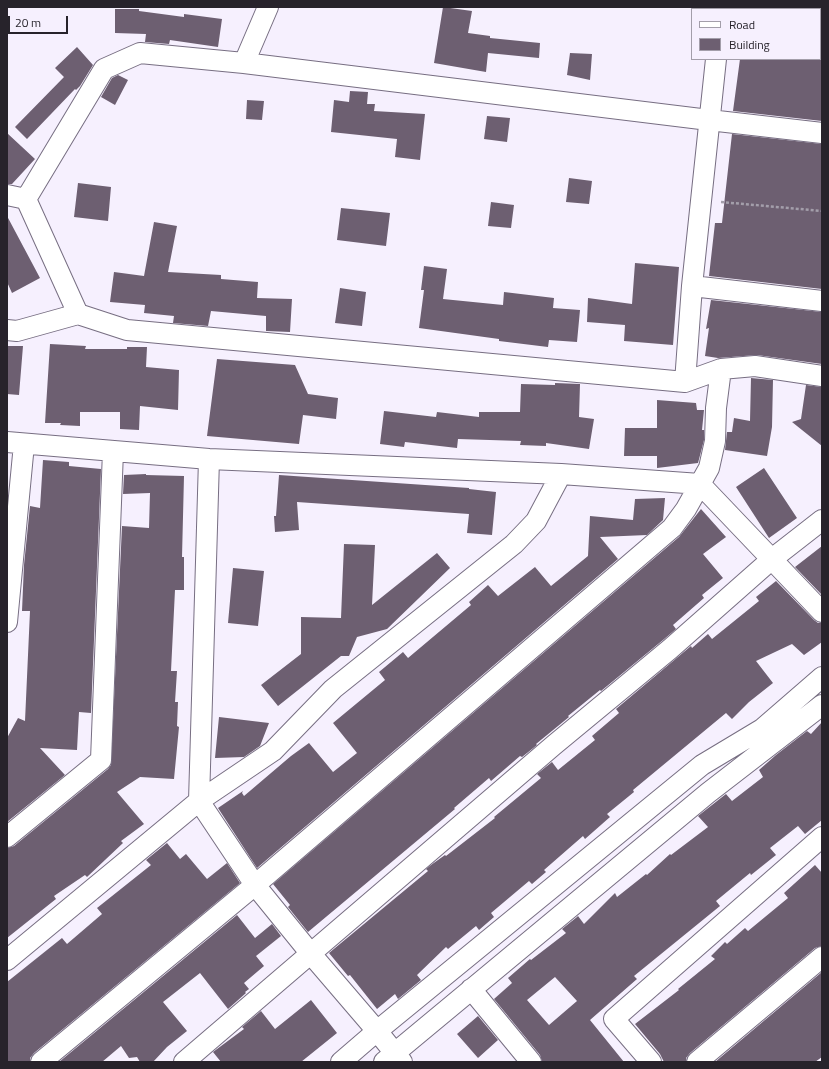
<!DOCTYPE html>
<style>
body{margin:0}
#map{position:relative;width:829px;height:1069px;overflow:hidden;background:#f6f0fe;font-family:"Titillium Web",sans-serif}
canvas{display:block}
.frame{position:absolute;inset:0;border:8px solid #27232b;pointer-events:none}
.legend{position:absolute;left:691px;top:8px;width:130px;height:52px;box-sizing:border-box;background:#f6f0fe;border:1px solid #a39eaa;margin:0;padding:5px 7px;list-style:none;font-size:12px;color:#27232b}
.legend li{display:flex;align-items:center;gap:8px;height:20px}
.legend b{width:20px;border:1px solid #a39eaa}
.scale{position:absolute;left:8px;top:16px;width:60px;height:18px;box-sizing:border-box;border:2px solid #27232b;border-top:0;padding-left:5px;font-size:12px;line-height:14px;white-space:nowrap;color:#27232b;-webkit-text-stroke:3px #f6f0fe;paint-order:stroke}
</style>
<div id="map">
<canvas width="829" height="1069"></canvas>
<div class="frame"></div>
<ul class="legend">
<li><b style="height:5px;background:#fff"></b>Road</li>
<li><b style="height:11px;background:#6d5f71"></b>Building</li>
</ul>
<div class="scale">20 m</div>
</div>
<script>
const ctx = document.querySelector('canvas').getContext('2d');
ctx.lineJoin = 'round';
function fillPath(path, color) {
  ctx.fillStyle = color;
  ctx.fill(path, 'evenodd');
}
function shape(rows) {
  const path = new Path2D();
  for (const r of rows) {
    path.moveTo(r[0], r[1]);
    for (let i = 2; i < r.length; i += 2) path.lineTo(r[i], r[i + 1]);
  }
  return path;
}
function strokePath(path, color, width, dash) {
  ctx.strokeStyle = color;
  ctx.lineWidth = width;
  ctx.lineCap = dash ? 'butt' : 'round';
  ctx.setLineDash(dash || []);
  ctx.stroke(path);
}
fillPath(shape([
 [443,7,472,11,468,33,490,36,490,38,540,43,539,58,488,53,486,72,434,63],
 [115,9,139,9,139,11,184,17,184,14,222,19,218,47,170,40,169,44,145,42,146,34,115,33],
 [77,47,93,65,80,86,76,90,75,89,27,139,15,127,64,77,55,68],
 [570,53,592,54,590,80,567,75],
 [740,59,813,59,822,60,822,121,733,111],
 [118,75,128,80,115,105,101,97,112,78],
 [350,91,368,92,367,104,375,104,374,111,425,114,420,160,395,157,397,139,331,132,334,100,349,102],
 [247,100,264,101,262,120,246,119],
 [487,116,510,118,507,142,484,139],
 [7,133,35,159,12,184,7,184],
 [732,134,822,144,822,289,709,276,715,223,722,223],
 [569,178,592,181,589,204,566,202],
 [78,183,111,187,108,221,74,217],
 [491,202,514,205,511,228,488,226],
 [341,208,390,213,386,246,337,240],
 [7,216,40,278,12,293,7,282],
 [154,222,177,226,168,272,221,275,221,279,258,282,257,298,292,299,290,332,266,331,266,316,211,311,208,326,173,323,174,316,144,313,145,305,110,302,114,272,144,276],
 [635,263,679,267,673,345,624,341,625,325,587,322,588,298,632,304],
 [424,266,447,269,443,299,503,305,504,292,554,298,553,308,580,310,577,342,549,340,548,347,499,341,499,339,419,328,424,290,421,290],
 [340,288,366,292,362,326,335,323],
 [711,300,822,312,822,364,757,355,718,358,705,356,709,328,706,329],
 [50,344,86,346,85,349,127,349,127,347,147,347,146,367,179,370,178,410,140,406,139,430,120,429,120,412,80,412,80,426,60,425,61,423,45,423],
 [7,346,23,346,19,395,7,394],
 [217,359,295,365,308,394,338,398,336,419,303,415,299,444,207,436],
 [751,378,773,380,772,427,767,456,725,450,727,432,732,432,734,418,750,421],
 [555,383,580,384,579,417,594,419,589,449,546,443,546,446,520,445,521,441,458,439,457,448,405,442,404,447,380,444,384,411,436,417,437,412,479,417,479,412,520,412,521,384,555,385],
 [806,385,822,387,822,446,792,422,801,419],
 [657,400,696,403,697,410,704,410,702,430,704,430,704,440,698,463,657,468,657,456,624,456,625,428,657,428],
 [43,460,69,462,69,466,101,469,91,713,79,712,77,750,40,748,65,775,7,822,7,738,18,718,25,721,30,611,22,611,24,565,30,506,40,508],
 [764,468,797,518,769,538,736,487],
 [146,474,146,475,184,476,182,557,184,557,184,590,175,590,171,671,177,671,175,702,178,702,177,726,179,727,174,779,140,777,117,792,144,824,121,841,123,843,87,877,85,875,54,896,56,899,7,938,7,848,14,846,108,769,111,765,122,526,149,528,150,493,123,494,124,475],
 [279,475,469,488,469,489,496,492,492,535,467,533,469,514,297,502,299,530,275,532,274,516,276,516],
 [665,498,663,520,647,535,600,537,618,559,257,868,218,808,243,791,242,793,244,796,291,756,309,743,333,772,357,753,333,723,385,680,379,672,403,652,408,658,471,605,469,602,488,585,498,596,535,567,551,586,588,556,590,516,633,520,635,499],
 [701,509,726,537,703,554,723,578,702,595,704,598,673,625,676,629,663,640,601,691,600,690,568,716,569,717,536,744,537,745,522,757,520,756,491,781,489,778,454,808,455,809,308,932,288,907,290,905,273,884,679,537],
 [344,544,375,545,372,605,437,553,450,568,387,629,357,637,349,656,341,656,278,706,261,685,301,654,301,617,341,618],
 [822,546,822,595,795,567],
 [233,568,264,571,258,626,228,623],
 [776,581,814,620,818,623,822,623,822,642,804,655,792,644,756,661,773,683,749,702,732,719,726,713,633,790,634,792,607,814,610,817,585,839,583,836,544,870,546,872,532,884,529,881,491,913,494,917,479,930,476,926,448,949,446,947,417,975,421,980,398,999,395,994,377,1009,350,975,348,976,329,953,428,871,426,869,431,865,445,855,446,856,495,818,494,817,541,778,537,774,552,762,558,770,595,740,592,736,619,713,616,709,691,646,692,648,708,634,712,639,759,601,756,597],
 [219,717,269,723,260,746,244,757,215,758],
 [822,722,822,820,805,834,798,826,770,848,776,855,751,875,750,873,716,901,720,906,634,976,637,979,590,1020,624,1062,542,1062,540,1055,494,999,512,983,508,978,530,959,531,960,566,933,562,929,577,917,578,916,584,924,615,893,617,897,646,874,647,875,670,854,671,855,708,827,698,816,726,794,732,801,763,777,759,770,776,755,807,731,811,734],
 [555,977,577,1001,549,1025,527,1000],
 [167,843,180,859,186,854,207,879,227,863,240,883,34,1053,30,1058,30,1062,7,1062,7,982,62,938,67,944,102,914,97,908,151,865,146,860],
 [815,865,822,873,822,946,815,948,690,1053,686,1058,686,1062,664,1062,660,1054,635,1024,679,990,678,989,715,959,711,956,725,942,727,944,745,928,748,931,788,898,784,893],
 [237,915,255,938,272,924,281,936,256,956,264,966,244,983,249,989,245,992,246,993,228,1009,200,973,163,1002,187,1031,167,1047,153,1062,140,1062,137,1057,129,1058,121,1046,102,1062,59,1062],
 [822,972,822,1057,815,1062,715,1062],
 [311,1000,337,1033,301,1062,221,1062,213,1052,244,1029,242,1027,261,1011,275,1029],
 [478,1016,498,1040,478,1058,457,1034]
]), '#6d5f71');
const minor = shape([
 [722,9,723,7],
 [820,29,822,29],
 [244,63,268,7],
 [7,195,26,199],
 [692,286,822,301],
 [7,330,17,331,78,314],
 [721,369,755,366,822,376],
 [685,382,692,286,716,59],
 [7,442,209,459,561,474,700,484,822,612],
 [209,459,199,801,255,885,311,954,377,1031,402,1062],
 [7,622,24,444],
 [7,837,101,760,113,451],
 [7,960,199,801,273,751,333,689,514,544,536,521,561,474],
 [471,989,531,1062],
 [41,1062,255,885,672,528,686,509,709,468,715,441,716,408,721,369,685,382,127,330,78,314,26,199,104,69,140,53,244,63,709,120,822,133],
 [184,1062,554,745,670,649,772,559,822,520],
 [341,1062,377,1031,702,765,762,729,822,677],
 [384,1062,708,793,822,705],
 [651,1062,614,1019,822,837],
 [697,1062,822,957]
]);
strokePath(minor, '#776e82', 22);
strokePath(shape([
 [721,202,822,211]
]), '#a39eaa', 2.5, [3, 2]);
strokePath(minor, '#fff', 20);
</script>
